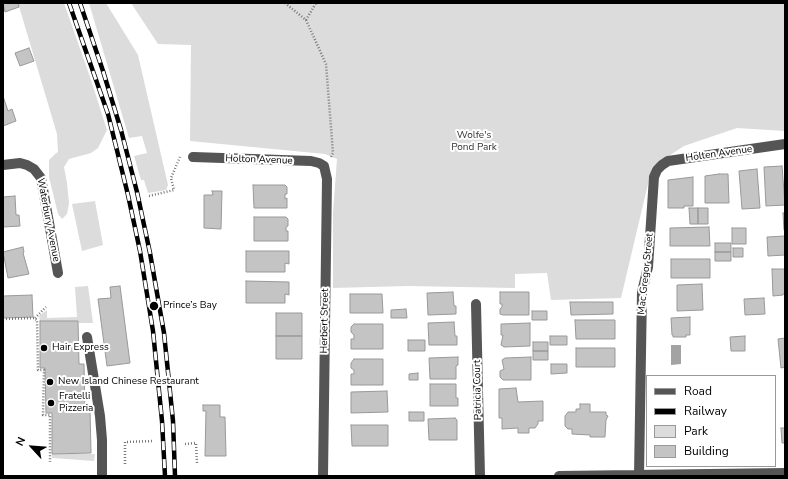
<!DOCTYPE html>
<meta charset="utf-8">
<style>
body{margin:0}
#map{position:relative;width:788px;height:479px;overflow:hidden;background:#fff;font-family:"Nunito Sans",sans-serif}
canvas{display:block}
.frame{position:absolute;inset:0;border:4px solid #000;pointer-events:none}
.legend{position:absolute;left:646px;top:375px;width:130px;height:92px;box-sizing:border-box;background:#fff;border:1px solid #999;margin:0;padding:5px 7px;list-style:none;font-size:12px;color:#000}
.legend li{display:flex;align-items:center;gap:8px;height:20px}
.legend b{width:20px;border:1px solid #999}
.north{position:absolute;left:12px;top:427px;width:40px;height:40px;-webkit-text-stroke:3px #fff;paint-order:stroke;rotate:296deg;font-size:11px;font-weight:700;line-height:16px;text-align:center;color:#000}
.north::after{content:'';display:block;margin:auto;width:14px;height:18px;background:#000;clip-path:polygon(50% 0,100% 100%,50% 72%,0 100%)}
</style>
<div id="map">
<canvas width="788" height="479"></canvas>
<div class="frame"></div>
<ul class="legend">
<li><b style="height:5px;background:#555"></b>Road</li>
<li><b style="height:5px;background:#000"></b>Railway</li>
<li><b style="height:11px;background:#dcdcdc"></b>Park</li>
<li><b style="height:11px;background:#c4c4c4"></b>Building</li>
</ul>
<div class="north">N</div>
</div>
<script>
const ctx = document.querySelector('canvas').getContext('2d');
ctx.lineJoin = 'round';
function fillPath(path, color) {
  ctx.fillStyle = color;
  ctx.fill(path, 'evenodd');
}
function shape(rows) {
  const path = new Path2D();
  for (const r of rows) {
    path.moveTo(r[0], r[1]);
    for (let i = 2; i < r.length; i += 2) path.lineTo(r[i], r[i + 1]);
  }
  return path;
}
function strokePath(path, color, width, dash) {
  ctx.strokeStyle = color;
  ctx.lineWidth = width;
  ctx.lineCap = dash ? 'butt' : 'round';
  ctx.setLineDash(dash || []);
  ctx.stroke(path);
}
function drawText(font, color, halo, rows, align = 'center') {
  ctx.font = font + ' "Nunito Sans",sans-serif';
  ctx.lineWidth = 4;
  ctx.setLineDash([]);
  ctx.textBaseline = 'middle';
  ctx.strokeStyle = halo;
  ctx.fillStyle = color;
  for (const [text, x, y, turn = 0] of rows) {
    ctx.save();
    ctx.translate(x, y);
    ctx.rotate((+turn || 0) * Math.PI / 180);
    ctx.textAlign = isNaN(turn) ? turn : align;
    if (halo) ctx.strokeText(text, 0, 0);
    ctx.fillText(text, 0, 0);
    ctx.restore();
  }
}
fillPath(shape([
 [18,3,64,3,90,77,107,130,98,148,91,153,69,159,64,167,67,183,69,203,67,214,62,219,58,214,49,177,49,160,55,154,58,152,57,134],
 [89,3,106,3,138,55,168,185,166,190,148,193,144,180,141,180,134,156,147,153,142,136,129,138],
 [131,3,785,3,785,131,737,128,684,146,652,167,621,298,551,300,547,273,515,274,515,288,408,286,333,288,333,213,337,159,325,154,190,141,191,45,158,44],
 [95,201,103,245,82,251,72,204],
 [88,286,93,323,78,323,78,321,40,321,39,316,47,310,47,318,77,317,75,287],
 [52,454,95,454,94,461,52,458]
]), '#dcdcdc');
fillPath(shape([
 [671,345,681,345,681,364,671,365]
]), '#a3a3a3');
const building = shape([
 [3,3,18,3,19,7,5,12,3,3],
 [29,48,34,61,20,66,15,53,29,48],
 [3,96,8,111,12,109,16,121,3,126,3,96],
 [782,166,785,205,766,206,764,167,782,166],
 [757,169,760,208,742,209,739,171,757,169],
 [719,174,728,174,729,203,705,203,705,176,719,174],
 [693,177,693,206,684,206,684,208,668,208,668,180,693,177],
 [253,185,285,185,287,187,287,194,285,194,285,199,287,198,287,208,254,208,253,185],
 [212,191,222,191,221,229,204,228,204,195,213,195,212,191],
 [15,196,16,215,19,215,20,226,3,227,3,197,15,196],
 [689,208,698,208,698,224,690,224,689,208],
 [698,208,708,208,708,224,698,224,698,208],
 [783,213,785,213,785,229,784,230,783,213],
 [254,217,286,217,288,219,288,226,286,227,286,231,288,231,288,241,254,241,254,217],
 [709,227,710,246,670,246,670,228,709,227],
 [732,228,746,228,746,244,732,244,732,228],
 [785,236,785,255,768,256,767,237,785,236],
 [715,243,731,243,731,252,715,252,715,243],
 [23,247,24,252,23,253,29,274,8,278,3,252,23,247],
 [733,248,743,248,743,257,733,257,733,248],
 [246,251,289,251,289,264,285,263,285,272,246,272,246,251],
 [715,252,731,252,731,261,715,261,715,252],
 [671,259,710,259,710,278,671,278,671,259],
 [772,269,785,269,785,294,783,294,783,295,773,296,772,269],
 [246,281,289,282,289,295,285,294,285,303,246,303,246,281],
 [702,284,703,310,677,311,677,285,702,284],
 [120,286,130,363,107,366,98,299,111,298,110,287,120,286],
 [453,292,454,306,456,306,456,314,428,315,427,293,453,292],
 [500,292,529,292,529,315,503,315,500,314,500,309,502,307,502,304,500,304,500,292],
 [350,294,382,294,383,313,350,313,350,294],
 [32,295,33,317,3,318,3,296,32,295],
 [764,298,765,314,745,315,744,299,764,298],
 [570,302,613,302,613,314,571,315,570,302],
 [406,309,407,318,391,318,391,310,406,309],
 [532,311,547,311,547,320,532,320,532,311],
 [276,313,302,313,302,336,276,336,276,313],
 [690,317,690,335,686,335,686,337,673,337,673,335,672,335,671,318,690,317],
 [575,320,615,320,615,339,576,339,575,320],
 [40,321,78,321,79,364,84,364,85,410,90,410,91,453,52,454,52,413,46,413,45,368,40,368,40,321],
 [454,322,455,336,457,336,457,345,429,345,428,323,454,322],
 [530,323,530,346,504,347,501,345,503,335,501,335,501,324,530,323],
 [354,324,383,324,383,349,351,349,351,339,354,339,354,335,351,332,351,327,354,324],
 [276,336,302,336,302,359,276,359,276,336],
 [550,336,567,336,567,345,550,345,550,336],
 [745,336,745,351,731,351,730,337,745,336],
 [785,338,785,367,781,368,778,339,785,338],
 [408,340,425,340,425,351,408,351,408,340],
 [533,342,548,342,548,351,533,351,533,342],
 [576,348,615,348,615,367,576,367,576,348],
 [533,351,548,351,548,360,533,360,533,351],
 [458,357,458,365,456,366,456,379,430,379,429,358,458,357],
 [531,357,531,380,503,380,500,377,500,371,504,369,502,360,505,358,531,357],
 [354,359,383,359,383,385,351,385,351,374,354,374,354,370,351,368,351,363,354,359],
 [551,364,567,364,567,373,551,374,551,364],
 [418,373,418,380,409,380,409,374,418,373],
 [430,384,456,384,456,398,458,398,458,406,430,406,430,384],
 [516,388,518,402,543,401,543,421,538,421,538,424,535,428,529,428,529,433,518,433,518,428,502,429,502,418,499,418,499,389,516,388],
 [387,391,388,412,351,413,351,392,387,391],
 [580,404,590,404,590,412,606,412,606,415,608,416,606,420,605,437,590,437,590,435,572,434,572,429,568,429,565,426,565,416,568,412,576,412,576,409,580,409,580,404],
 [203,405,220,405,220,417,225,417,226,456,205,456,206,411,203,411,203,405],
 [409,412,424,412,424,421,409,421,409,412],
 [455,418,457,420,457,440,429,440,428,419,455,418],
 [351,425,388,425,388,446,352,446,351,425],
 [781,428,785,428,785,443,782,443,781,428]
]);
fillPath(building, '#c4c4c4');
strokePath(building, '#999', 1);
strokePath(shape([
 [285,3,306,20,326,64,333,153,331,157],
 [306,20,316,3],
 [149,196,174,190,171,178,180,157],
 [35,318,46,307],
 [3,319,34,318,37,320,38,370,44,370,43,415,50,415,50,462],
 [185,444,196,443,197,463],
 [125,464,125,442,153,441]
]), '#777', 2.5, [1, 2]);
strokePath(shape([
 [193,157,311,161,319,163,324,166,327,179,323,476],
 [3,165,20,163,27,165,34,169,41,178,58,273],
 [476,304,480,476],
 [87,337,100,416,102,440,102,476],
 [639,475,642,292,648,267,654,177,657,170,662,165,668,161,785,144],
 [559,476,785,473]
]), '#555', 10);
const rail = shape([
 [69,3,108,114,128,195,140,251,153,331,162,421,165,476],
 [80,3,103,71,121,130,137,192,150,253,164,333,173,421,175,476]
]);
strokePath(rail, '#000', 4.5);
strokePath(rail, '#fff', 3, [9]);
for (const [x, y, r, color] of [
 [154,306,5,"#000"],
 [44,348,4,"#000"],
 [50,382,4,"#000"],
 [51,403,4,"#000"]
]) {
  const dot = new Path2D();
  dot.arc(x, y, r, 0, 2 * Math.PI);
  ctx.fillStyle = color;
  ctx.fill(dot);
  strokePath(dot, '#fff', 1.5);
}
drawText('10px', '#333', '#fff', [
 ["Wolfe's",474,136],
 ["Pond Park",474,148]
]);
drawText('10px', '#000', '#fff', [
 ["Holten Avenue",719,154,-8],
 ["Holton Avenue",259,160,2],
 ["Waterbury Avenue",48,220,79],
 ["Mac Gregor Street",646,274,-84],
 ["Herbert Street",325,321,-89],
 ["Patricia Court",478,390,-91]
]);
drawText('10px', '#000', '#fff', [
 ["Prince’s Bay",163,306],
 ["Hair Express",52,348],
 ["New Island Chinese Restaurant",58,382],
 ["Fratelli",59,397],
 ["Pizzeria",59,409]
], 'left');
</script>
